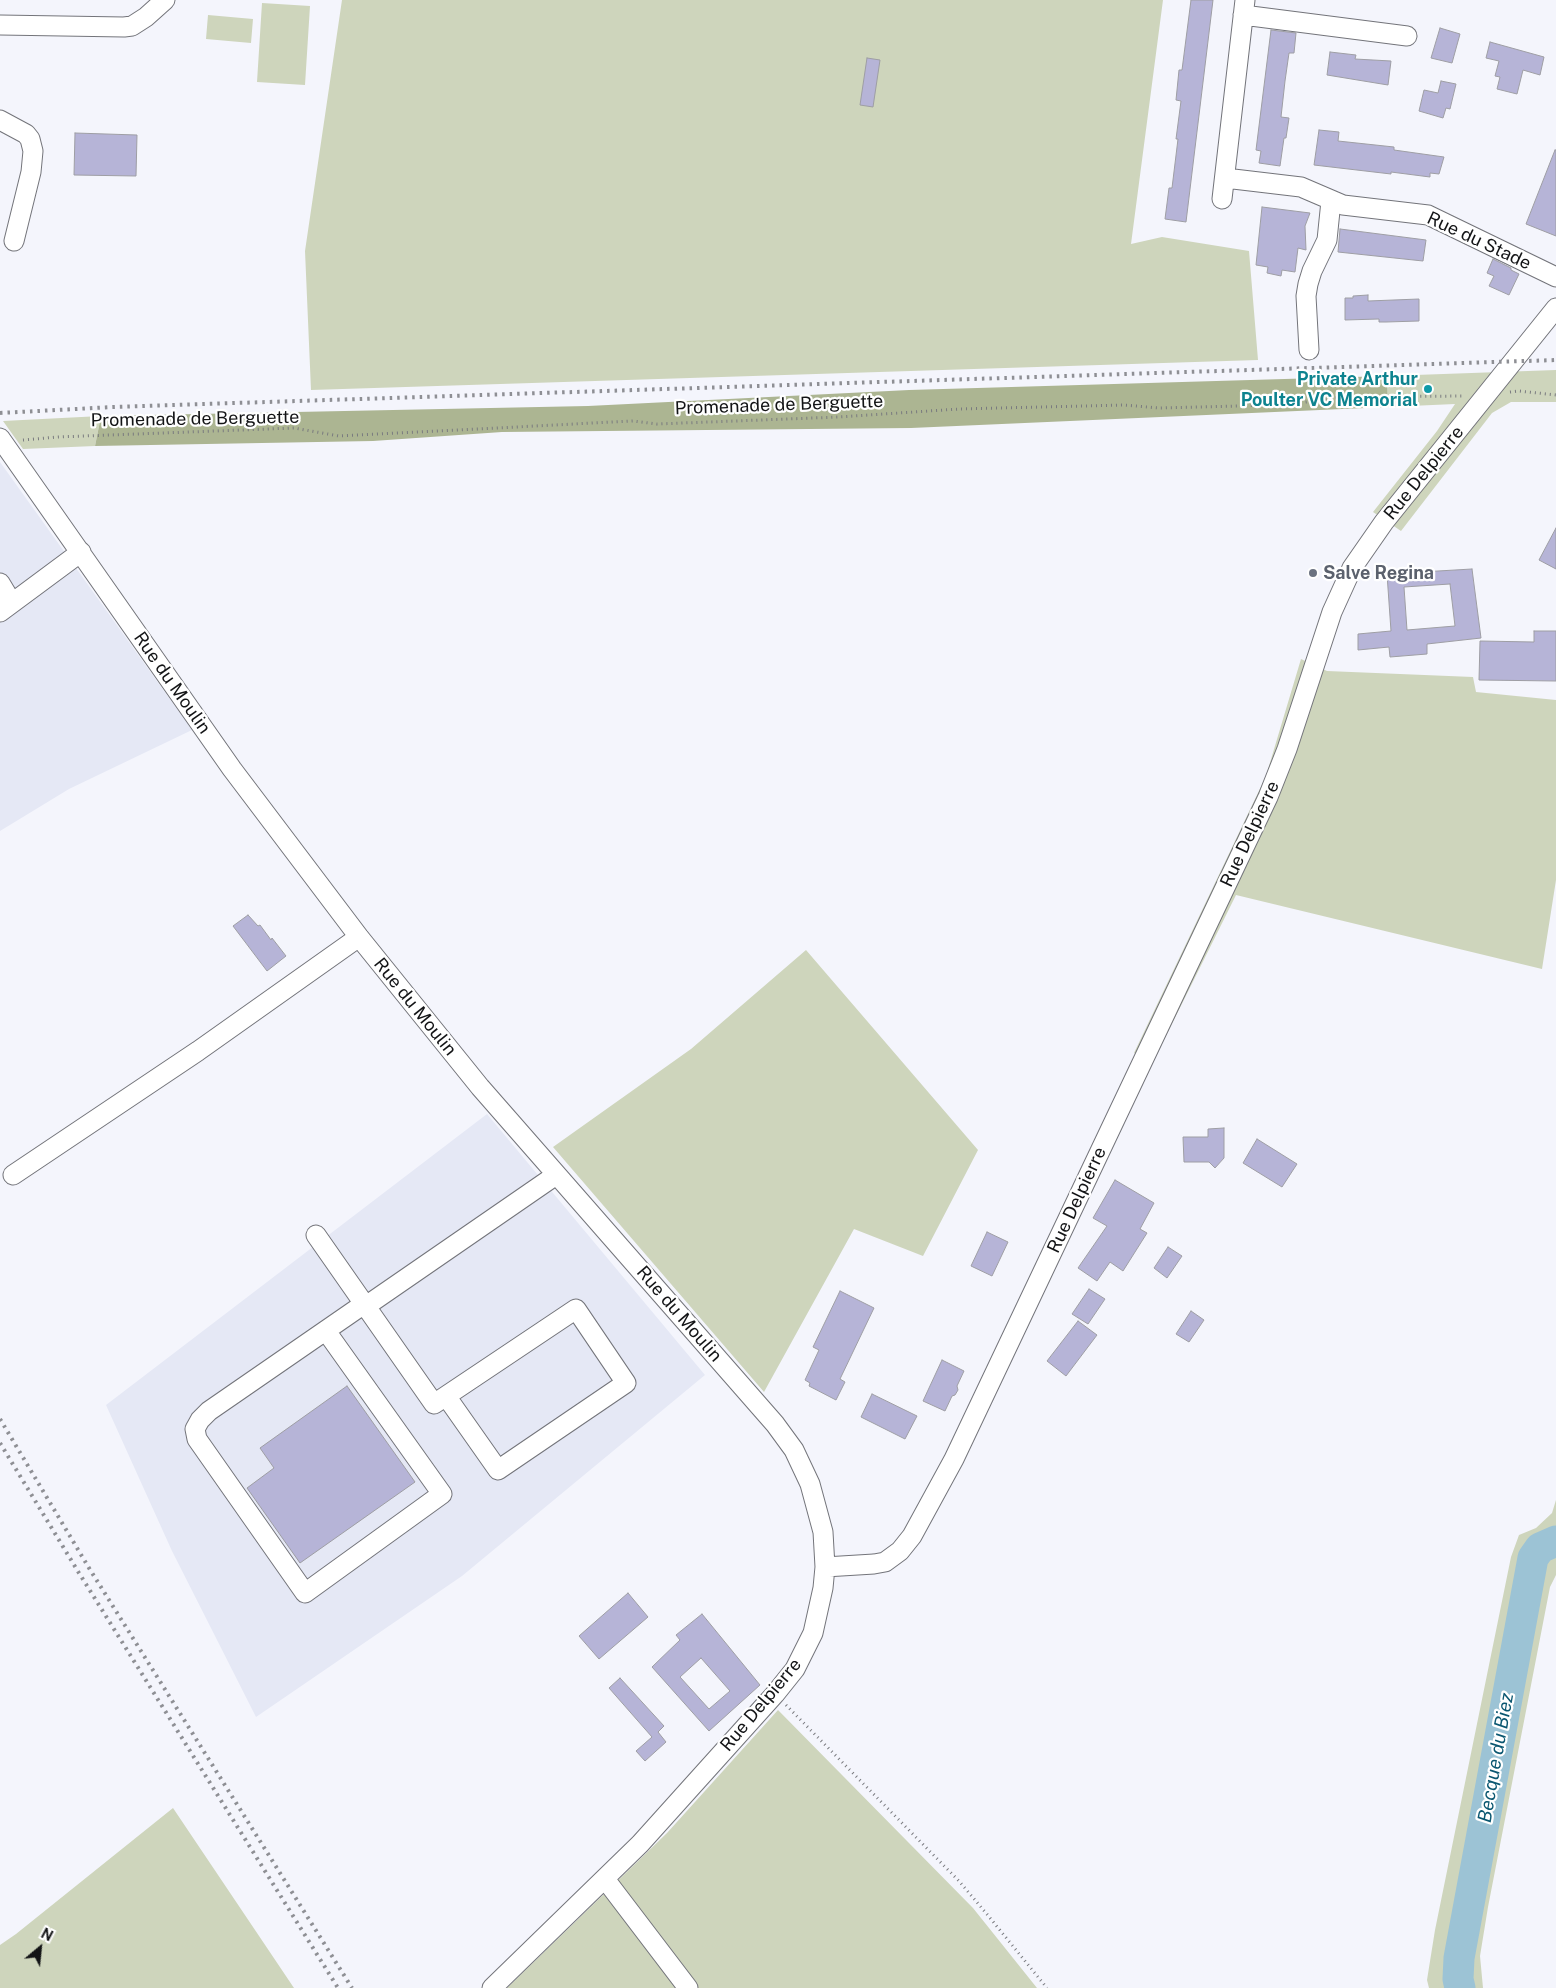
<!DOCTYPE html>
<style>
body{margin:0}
#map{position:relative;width:1556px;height:1988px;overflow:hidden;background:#f4f5fc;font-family:"Public Sans",sans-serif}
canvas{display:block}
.north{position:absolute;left:15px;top:1923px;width:50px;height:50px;-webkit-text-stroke:4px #fff;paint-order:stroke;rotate:28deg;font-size:14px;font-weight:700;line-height:20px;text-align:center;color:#131416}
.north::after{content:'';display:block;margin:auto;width:18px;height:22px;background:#131416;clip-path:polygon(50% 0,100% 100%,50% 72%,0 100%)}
</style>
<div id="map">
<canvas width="1556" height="1988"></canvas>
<div class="north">N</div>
</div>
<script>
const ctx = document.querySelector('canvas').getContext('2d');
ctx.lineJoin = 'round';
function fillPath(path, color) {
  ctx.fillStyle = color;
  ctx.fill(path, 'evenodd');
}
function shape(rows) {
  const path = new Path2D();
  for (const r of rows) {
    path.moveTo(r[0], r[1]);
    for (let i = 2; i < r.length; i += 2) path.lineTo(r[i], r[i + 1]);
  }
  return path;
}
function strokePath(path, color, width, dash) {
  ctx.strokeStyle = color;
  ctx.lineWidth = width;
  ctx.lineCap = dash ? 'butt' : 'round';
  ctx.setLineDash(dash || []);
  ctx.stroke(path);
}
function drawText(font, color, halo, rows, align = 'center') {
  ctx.font = font + ' "Public Sans",sans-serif';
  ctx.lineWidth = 4.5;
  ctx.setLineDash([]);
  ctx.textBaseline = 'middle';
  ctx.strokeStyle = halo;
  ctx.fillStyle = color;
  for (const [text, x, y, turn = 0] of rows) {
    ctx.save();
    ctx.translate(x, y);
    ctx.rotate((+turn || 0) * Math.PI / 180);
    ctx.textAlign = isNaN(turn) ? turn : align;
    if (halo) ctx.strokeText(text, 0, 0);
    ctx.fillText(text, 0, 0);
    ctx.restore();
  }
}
fillPath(shape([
 [0,462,192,730,69,789,0,831],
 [487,1114,705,1375,462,1576,256,1717,172,1551,106,1405]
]), '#e5e8f5');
fillPath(shape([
 [342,0,1163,0,1131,244,1162,237,1249,251,1258,360,311,390,305,251],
 [262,3,310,6,305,85,257,82],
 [208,15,253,19,251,43,206,39],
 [1556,370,1556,402,1511,402,1492,413,1401,531,1373,512,1437,431,1455,404,1388,407,1387,376],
 [101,416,95,446,23,449,3,421],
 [1301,659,1327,671,1473,677,1476,692,1556,700,1556,880,1542,969,1236,895,1153,1062,1134,1053,1266,776],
 [806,950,978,1150,923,1256,854,1229,764,1392,553,1147,691,1049],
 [1556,1500,1556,1575,1550,1587,1488,1907,1480,1956,1483,1988,1429,1988,1427,1980,1435,1930,1511,1557,1519,1535,1536,1528,1552,1513],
 [778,1710,973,1908,1037,1988,507,1988,667,1833],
 [173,1808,294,1988,0,1988,0,1945,16,1934]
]), '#ced5bc');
fillPath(shape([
 [1387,376,1388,407,911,428,502,432,373,441,95,446,101,416,588,406,909,390]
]), '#acb592');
strokePath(shape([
 [1460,1988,1458,1979,1459,1958,1533,1558,1540,1548,1556,1541]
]), '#9cc3d5', 31);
const building = shape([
 [1191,0,1213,0,1186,222,1165,219,1169,188,1172,188,1178,139,1176,139,1181,101,1176,100,1179,70,1182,70,1191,0],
 [1440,28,1460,34,1452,63,1431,58,1440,28],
 [1271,30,1296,33,1294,53,1289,53,1285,81,1281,117,1289,118,1286,138,1284,138,1280,166,1259,163,1261,151,1256,150,1271,30],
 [1490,42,1544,57,1540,75,1523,70,1517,94,1497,89,1500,77,1495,76,1499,61,1486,58,1490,42],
 [1330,52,1356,55,1355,59,1391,61,1388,85,1327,75,1330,52],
 [867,58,880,60,873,107,860,105,867,58],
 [1441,81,1456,84,1450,109,1446,108,1443,118,1419,111,1424,90,1438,93,1441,81],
 [1319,130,1339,132,1338,141,1394,147,1394,150,1444,157,1439,174,1430,173,1430,177,1391,172,1391,174,1314,165,1319,130],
 [75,133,137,135,136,176,74,175,75,133],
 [1555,150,1556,150,1556,236,1526,224,1555,150],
 [1262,207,1310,213,1305,226,1306,250,1298,248,1295,272,1282,270,1281,276,1267,273,1268,267,1256,265,1262,207],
 [1340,229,1426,240,1423,261,1338,252,1340,229],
 [1493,259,1511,268,1511,270,1519,274,1509,295,1489,286,1494,276,1487,273,1493,259],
 [1368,295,1368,301,1419,299,1419,321,1386,322,1379,322,1379,319,1345,320,1345,298,1353,298,1353,296,1368,295],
 [1556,528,1556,569,1539,560,1556,528],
 [1472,569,1481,638,1427,644,1427,654,1390,657,1389,647,1358,650,1358,634,1391,631,1387,574,1472,569],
 [1450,584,1455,626,1407,630,1404,587,1450,584],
 [1534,631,1556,631,1556,681,1479,680,1480,641,1534,642,1534,631],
 [248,915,258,926,260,925,271,940,272,938,286,956,267,971,233,926,248,915],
 [1224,1128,1224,1158,1215,1168,1209,1162,1184,1162,1183,1137,1208,1137,1208,1129,1224,1128],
 [1257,1139,1297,1164,1282,1187,1243,1163,1257,1139],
 [1115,1180,1154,1203,1140,1229,1147,1233,1123,1271,1110,1262,1097,1281,1078,1268,1107,1226,1093,1218,1115,1180],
 [987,1232,1008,1242,992,1276,971,1266,987,1232],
 [1168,1247,1182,1256,1167,1278,1154,1268,1168,1247],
 [1089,1289,1105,1299,1088,1324,1072,1314,1089,1289],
 [840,1291,874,1308,840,1379,845,1382,836,1400,809,1386,810,1383,805,1380,819,1350,813,1347,840,1291],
 [1191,1311,1204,1320,1189,1342,1176,1334,1191,1311],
 [1078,1321,1097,1335,1066,1376,1047,1361,1078,1321],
 [942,1360,964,1371,957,1386,958,1390,955,1395,952,1396,945,1411,923,1401,942,1360],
 [347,1386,415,1482,300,1563,247,1488,274,1468,260,1448,347,1386],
 [872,1394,917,1416,905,1439,861,1417,872,1394],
 [628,1593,648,1617,599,1659,579,1636,628,1593],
 [702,1614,760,1685,709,1731,652,1667,680,1640,676,1635,702,1614],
 [701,1658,730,1691,709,1709,680,1677,701,1658],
 [620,1678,664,1726,658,1732,666,1742,645,1761,636,1751,652,1737,609,1688,620,1678]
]);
fillPath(building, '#b6b4d7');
strokePath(building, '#9e9ea4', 1);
const minor = shape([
 [1243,15,1407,36],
 [0,25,124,27,132,26,146,17,165,0],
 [0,120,26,134,30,139,33,151,31,172,14,241],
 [1225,178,1301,187,1343,205,1428,215,1556,277],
 [1222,199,1245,0],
 [1309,350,1306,296,1308,284,1312,271,1327,240,1331,201],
 [0,438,232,769,359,937,480,1087,775,1424,794,1450,810,1484,823,1532,825,1567,823,1588,813,1633,795,1669,775,1694,640,1844,492,1988],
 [0,583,12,603],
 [0,612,81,552],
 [13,1175,198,1051,359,937],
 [316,1235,434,1404,446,1396,576,1309,626,1383,498,1470,446,1396],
 [366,1306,556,1175],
 [326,1331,442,1494,305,1593,197,1439,195,1429,200,1420,209,1411,364,1304],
 [825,1567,874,1564,885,1562,900,1551,912,1536,954,1459,1268,797,1287,749,1332,612,1352,568,1384,522,1556,308],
 [605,1879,688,1988]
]);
strokePath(minor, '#73747a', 21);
strokePath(shape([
 [1510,392,1519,391,1556,395],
 [23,440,58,437,294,428,339,436,633,421,657,424,839,417,959,409,1124,405,1159,408,1238,406,1292,404,1342,397,1464,396],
 [786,1705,959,1881,986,1913,1047,1988]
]), '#797a7f', 3, [1, 4]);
strokePath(minor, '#fff', 19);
strokePath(shape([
 [0,413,113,407,1556,360],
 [0,1419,89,1568,352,1988],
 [0,1443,79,1573,338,1988]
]), '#8e8f94', 4, [2.5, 5]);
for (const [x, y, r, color] of [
 [1428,389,5,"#0f9aa8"],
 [1313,573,5,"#6b7280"]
]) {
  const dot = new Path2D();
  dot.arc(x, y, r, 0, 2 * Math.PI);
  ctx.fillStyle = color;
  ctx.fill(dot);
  strokePath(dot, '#fff', 2);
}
drawText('18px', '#131416', '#fff', [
 ["Rue du Stade",1479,241,25],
 ["Promenade de Berguette",779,405,-2],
 ["Promenade de Berguette",195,419,-1],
 ["Rue Delpierre",1424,473,-51],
 ["Rue du Moulin",172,683,55],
 ["Rue Delpierre",1250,834,-65],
 ["Rue du Moulin",415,1007,51],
 ["Rue Delpierre",1077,1200,-65],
 ["Rue du Moulin",679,1314,49],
 ["Rue Delpierre",761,1705,-50]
]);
drawText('bold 18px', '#0d838f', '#fff', [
 ["Private Arthur",1418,379],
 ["Poulter VC Memorial",1418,400]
], 'right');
drawText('bold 18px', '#5b616d', '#fff', [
 ["Salve Regina",1323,573]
], 'left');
drawText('italic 19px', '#0b5771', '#fff', [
 ["Becque du Biez",1496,1758,-80]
]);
</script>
